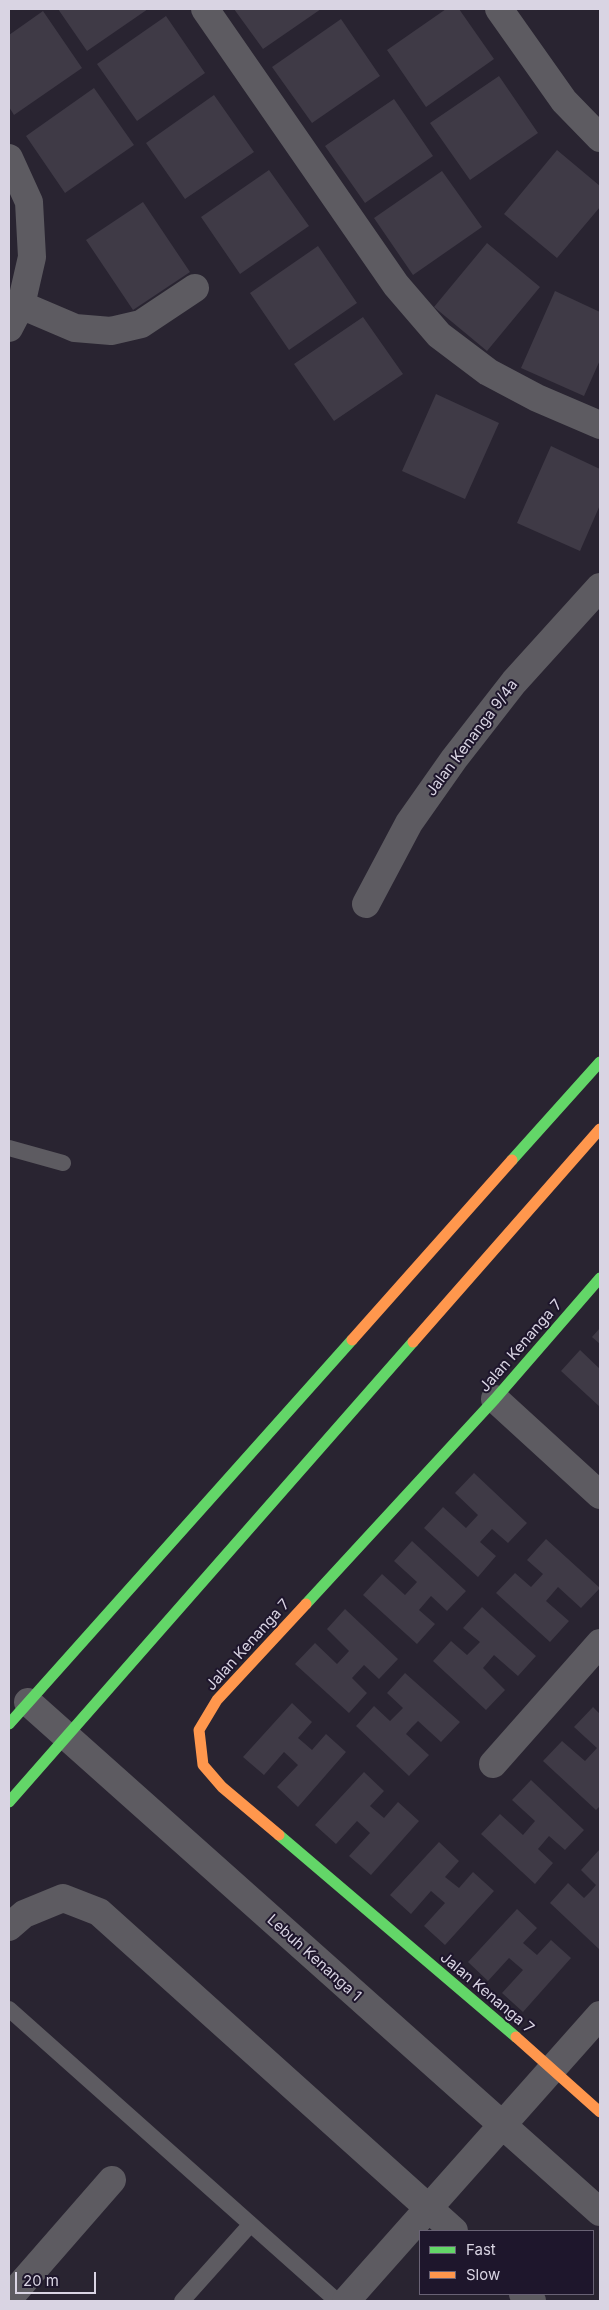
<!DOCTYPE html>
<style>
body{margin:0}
#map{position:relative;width:609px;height:2310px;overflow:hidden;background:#292431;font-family:Inter,sans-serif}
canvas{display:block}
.frame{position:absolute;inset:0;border:10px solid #d9d4e3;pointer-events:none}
.legend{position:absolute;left:419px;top:2230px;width:175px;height:65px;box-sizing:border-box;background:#1e162c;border:1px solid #696275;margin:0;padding:6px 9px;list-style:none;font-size:15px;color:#d9d4e3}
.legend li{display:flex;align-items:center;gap:10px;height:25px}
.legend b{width:25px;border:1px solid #696275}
.scale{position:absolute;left:15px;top:2272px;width:81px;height:22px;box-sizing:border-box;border:2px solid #d9d4e3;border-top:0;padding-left:6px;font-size:15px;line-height:18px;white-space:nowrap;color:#d9d4e3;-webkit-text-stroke:4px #1e162c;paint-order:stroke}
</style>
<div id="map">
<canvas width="609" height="2310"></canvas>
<div class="frame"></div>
<ul class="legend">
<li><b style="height:6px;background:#63d668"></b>Fast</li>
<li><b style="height:6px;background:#ff974d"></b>Slow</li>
</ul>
<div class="scale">20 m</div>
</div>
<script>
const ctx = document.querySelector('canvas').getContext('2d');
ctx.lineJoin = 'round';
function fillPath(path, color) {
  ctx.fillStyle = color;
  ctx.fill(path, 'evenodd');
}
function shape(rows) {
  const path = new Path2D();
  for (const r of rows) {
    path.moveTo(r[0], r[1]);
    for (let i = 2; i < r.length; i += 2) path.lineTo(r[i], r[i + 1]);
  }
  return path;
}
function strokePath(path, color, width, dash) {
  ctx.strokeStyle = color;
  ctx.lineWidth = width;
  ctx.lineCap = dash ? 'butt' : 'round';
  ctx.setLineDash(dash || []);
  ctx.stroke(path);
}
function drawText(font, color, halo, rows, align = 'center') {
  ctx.font = font + ' Inter,sans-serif';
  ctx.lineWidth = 4;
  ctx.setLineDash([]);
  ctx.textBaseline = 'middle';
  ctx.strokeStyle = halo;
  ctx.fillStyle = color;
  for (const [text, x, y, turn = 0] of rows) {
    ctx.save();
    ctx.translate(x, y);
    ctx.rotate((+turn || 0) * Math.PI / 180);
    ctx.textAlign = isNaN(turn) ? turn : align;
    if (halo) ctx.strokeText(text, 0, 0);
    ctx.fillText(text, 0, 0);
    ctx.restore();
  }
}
fillPath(shape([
 [58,9,148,9,87,51],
 [234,9,321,9,263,49],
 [446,9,459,9,494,59,426,107,387,50],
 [43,11,82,68,14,115,9,107,9,35],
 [166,16,205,73,137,121,97,64],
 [341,19,380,76,312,123,272,67],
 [499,76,538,133,470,180,430,123],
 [94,88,134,145,65,193,26,136],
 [214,95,254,152,185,199,146,143],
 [394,99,433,156,365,203,325,146],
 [557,150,600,186,600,207,557,258,504,214],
 [269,170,309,226,240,274,201,217],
 [442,171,482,227,413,275,374,218],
 [143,202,190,272,133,310,86,240],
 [487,243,540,287,487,351,434,307],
 [318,246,357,303,289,350,250,293],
 [555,291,600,312,600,360,584,396,521,368],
 [363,317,403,374,334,421,294,364],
 [436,394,499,423,465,499,402,471],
 [551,446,600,469,600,505,580,551,517,523],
 [600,1328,600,1344,592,1337],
 [580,1350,600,1369,600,1407,561,1371],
 [474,1473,527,1523,508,1543,492,1529,480,1542,496,1556,478,1577,424,1528,443,1507,466,1528,478,1515,455,1493],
 [546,1539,600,1588,581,1608,558,1587,546,1601,569,1621,550,1642,496,1593,515,1573,531,1587,543,1574,527,1560],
 [412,1541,466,1591,447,1611,431,1596,419,1610,435,1624,417,1644,363,1595,382,1574,405,1595,417,1582,394,1561],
 [482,1607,536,1656,518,1676,494,1655,483,1668,505,1690,486,1710,433,1661,451,1641,467,1655,480,1642,463,1628],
 [345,1609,398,1659,379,1679,364,1665,352,1678,367,1693,349,1713,295,1664,315,1643,337,1664,349,1651,327,1629],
 [405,1673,460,1722,441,1742,418,1721,412,1727,406,1734,429,1755,409,1776,356,1726,374,1706,390,1721,403,1708,387,1693],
 [292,1703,312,1722,298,1738,304,1743,312,1750,326,1734,346,1752,298,1807,277,1787,298,1765,284,1752,264,1775,243,1757],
 [593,1707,600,1714,600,1806,596,1810,543,1761,562,1741,585,1761,597,1748,574,1727],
 [364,1772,384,1791,370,1806,384,1818,398,1802,419,1821,371,1875,349,1856,370,1833,357,1821,336,1844,315,1825],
 [531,1780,584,1830,565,1850,549,1836,538,1849,553,1863,535,1884,481,1834,500,1814,523,1835,535,1821,512,1800],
 [439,1842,459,1861,445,1877,459,1888,473,1872,494,1891,445,1945,424,1926,445,1903,431,1891,411,1914,390,1895],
 [599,1850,600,1851,600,1950,550,1903,568,1883,584,1898,591,1891,596,1885,581,1870],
 [517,1909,537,1928,523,1943,537,1955,551,1940,571,1958,523,2012,502,1993,523,1970,509,1958,488,1981,468,1962]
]), '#3f3a46');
strokePath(shape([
 [9,1148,63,1163],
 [9,2009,337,2301],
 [182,2301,250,2225]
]), '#5d5b61', 16);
strokePath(shape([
 [205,9,396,285,439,335,488,372,537,398,600,425],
 [499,9,564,101,600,138],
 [9,158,29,202,32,257,21,305,9,328],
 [21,305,75,328,111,331,141,324,195,288],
 [366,904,409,823,454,759,514,682,600,587],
 [495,1399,600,1495],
 [28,1702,600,2212],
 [493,1764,600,1643],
 [9,1927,24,1914,63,1898,99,1912,454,2231],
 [523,2294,532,2301],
 [9,2298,112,2180],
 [346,2301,600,2015]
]), '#5d5b61', 28);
strokePath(shape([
 [512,1160,600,1062],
 [306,1604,495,1399,600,1278],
 [9,1724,352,1340],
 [9,1802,413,1342],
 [279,1835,516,2037]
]), '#63d668', 11);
strokePath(shape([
 [352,1340,512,1160],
 [413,1342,600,1129],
 [279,1835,222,1787,203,1765,199,1730,217,1700,306,1604],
 [516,2037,600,2112]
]), '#ff974d', 11);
drawText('15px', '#d9d4e3', '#1e162c', [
 ["Jalan Kenanga 9/4a",472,738,-53],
 ["Jalan Kenanga 7",521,1346,-49],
 ["Jalan Kenanga 7",248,1645,-48],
 ["Lebuh Kenanga 1",314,1958,42],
 ["Jalan Kenanga 7",487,1993,40]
]);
</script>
